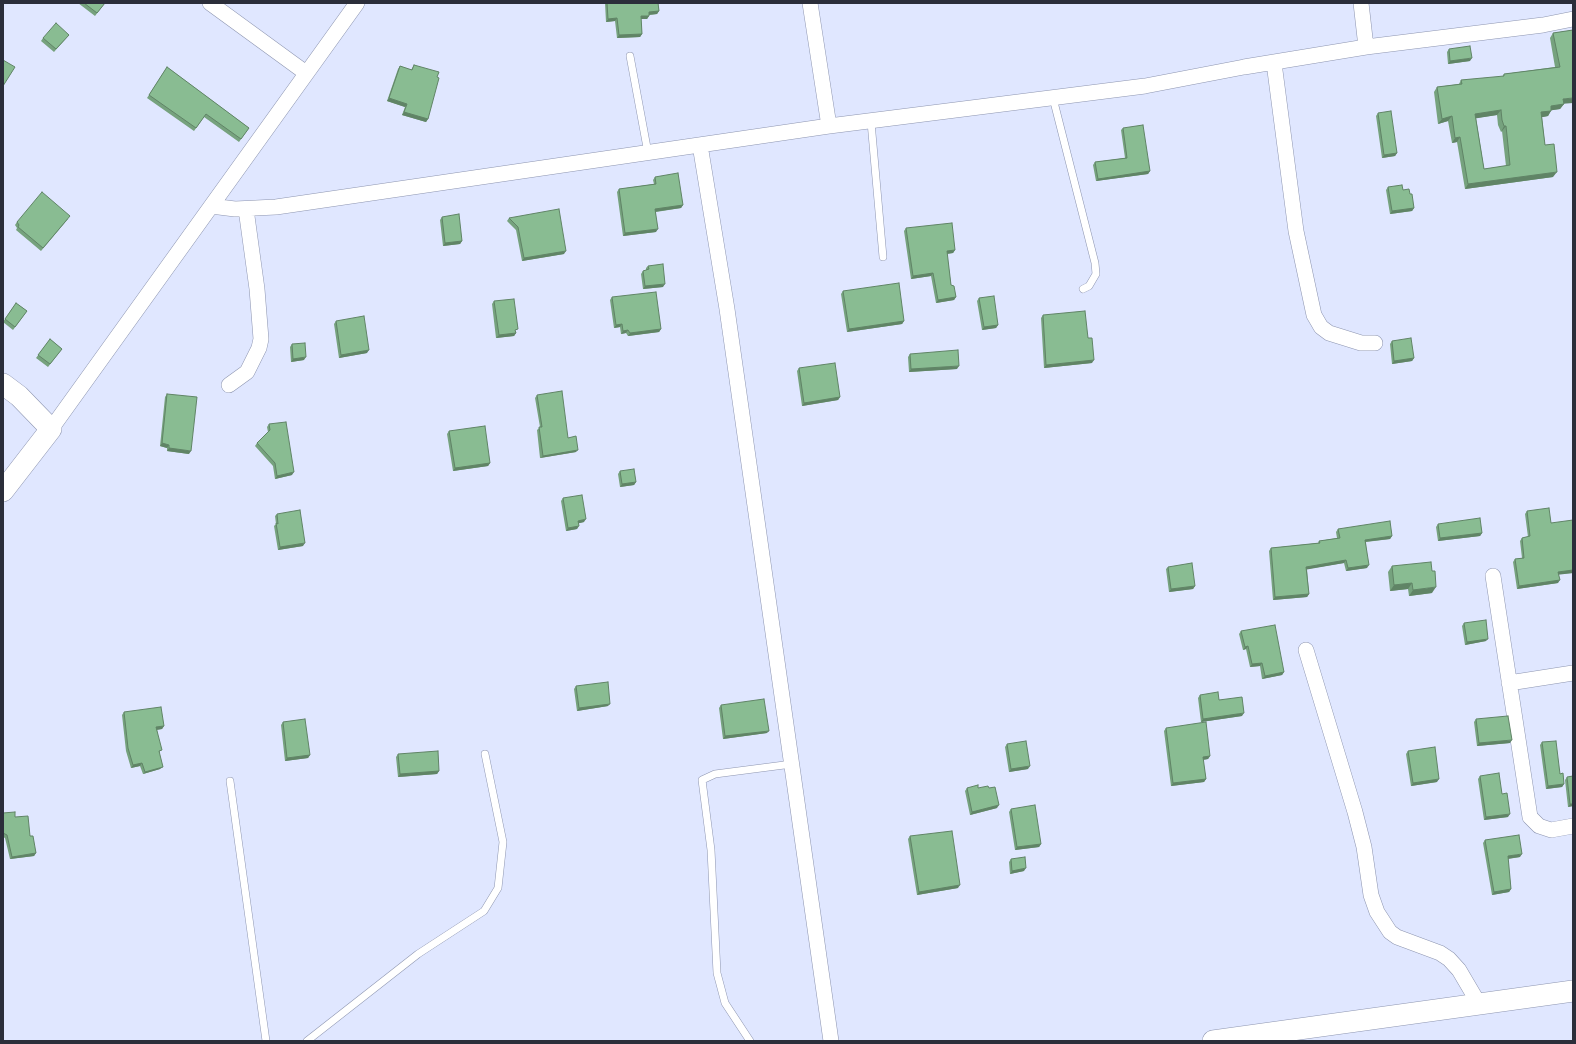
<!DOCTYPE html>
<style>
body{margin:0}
#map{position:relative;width:1576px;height:1044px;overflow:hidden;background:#e0e7ff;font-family:Mulish,sans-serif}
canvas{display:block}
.frame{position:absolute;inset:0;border:4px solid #2b2e3a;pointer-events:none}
</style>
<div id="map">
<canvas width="1576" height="1044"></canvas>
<div class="frame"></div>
</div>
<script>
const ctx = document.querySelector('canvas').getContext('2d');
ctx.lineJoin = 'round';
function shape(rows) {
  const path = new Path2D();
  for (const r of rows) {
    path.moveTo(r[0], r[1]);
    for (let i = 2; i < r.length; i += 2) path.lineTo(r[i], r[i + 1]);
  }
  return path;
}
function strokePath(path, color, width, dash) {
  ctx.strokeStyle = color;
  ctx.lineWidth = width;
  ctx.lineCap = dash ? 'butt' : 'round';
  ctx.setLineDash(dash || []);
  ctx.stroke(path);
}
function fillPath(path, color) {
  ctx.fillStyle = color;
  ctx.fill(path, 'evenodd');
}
const lane = shape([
 [630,56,648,153],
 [1053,98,1095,263,1096,274,1089,286,1083,289],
 [871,122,883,257],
 [230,781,266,1041],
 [307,1041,418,954,484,911,498,888,503,842,485,754],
 [750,1041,725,1003,717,973,711,850,702,780,715,774,792,764]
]);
const street = shape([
 [210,3,306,73],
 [810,3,829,126],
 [1361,3,1366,47],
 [1274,63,1296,231,1314,315,1321,327,1329,333,1361,343,1375,343],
 [700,145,727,309,831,1041],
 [211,206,235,209,276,207,829,126,1145,86,1244,67,1366,47,1543,25,1573,19],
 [229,385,247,372,259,348,261,339,257,289,246,209],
 [51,429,357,3],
 [1493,576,1530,817,1539,826,1551,830,1573,826],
 [1306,650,1355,812,1364,847,1371,895,1377,912,1390,932,1397,937,1440,953,1449,959,1459,970,1479,1004],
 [1509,683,1573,673]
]);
const secondary = shape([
 [3,384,19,396,51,429,3,491],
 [1213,1041,1573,991]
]);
strokePath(lane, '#8d95b0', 8);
strokePath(street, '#8d95b0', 16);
strokePath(secondary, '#8d95b0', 22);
strokePath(lane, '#fff', 7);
strokePath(street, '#fff', 15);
strokePath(secondary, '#fff', 21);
fillPath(shape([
 [78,3,105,3,95,16],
 [605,3,658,3,659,11,657,14,649,15,649,16,647,19,641,19,642,34,640,37,617,38,615,21,606,22],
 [1573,30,1564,104,1560,109,1551,110,1548,116,1542,117,1545,145,1553,177,1465,189,1457,142,1452,143,1448,121,1438,124,1434,92,1437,87,1459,84,1461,80,1502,77,1504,74,1555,67,1550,38,1553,33],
 [1497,115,1498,125,1501,132,1502,131,1506,166,1484,169,1476,118],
 [69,35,54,52,41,41,43,38],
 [1449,49,1470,61,1448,64,1447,52],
 [414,65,428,119,426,122,402,115,405,107,387,101,398,69,400,66,411,70],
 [167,67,249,128,239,142,204,117,194,131,147,98],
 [1378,113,1397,153,1395,156,1382,158,1376,116],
 [1123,128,1150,171,1148,174,1096,181,1093,165,1095,162,1125,158,1121,130],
 [655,177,683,205,681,208,656,212,656,232,623,236,617,192,619,189,654,184,653,180],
 [1388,187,1403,190,1410,194,1414,208,1412,211,1390,214,1386,190],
 [442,217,462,241,460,244,443,246,440,220],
 [509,218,564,254,522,261,516,230,507,221],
 [68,219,41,251,16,230,17,228,15,225,17,222],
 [906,228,955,250,953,253,947,254,951,285,956,297,954,300,936,303,931,276,911,279,904,231],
 [648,266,663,287,643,289,641,274,643,271,646,270,646,268],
 [843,291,904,321,902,324,847,332,841,294],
 [612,297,661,329,659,332,628,336,626,333,621,334,620,327,614,328,610,300],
 [979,298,998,325,996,328,982,330,977,301],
 [494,301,516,332,516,333,514,336,496,338,492,304],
 [16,303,27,311,13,330,3,322],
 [1043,315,1088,338,1092,363,1044,368,1041,318],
 [336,321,367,353,339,358,334,324],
 [50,339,62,349,48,367,36,358],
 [1392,341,1414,358,1412,361,1392,364,1390,344],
 [292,344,304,360,291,362,290,347],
 [910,354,957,369,909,372,908,357],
 [799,368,840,397,838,400,802,406,797,371],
 [167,394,189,454,167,451,167,448,160,446,165,397],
 [537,395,568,438,576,452,540,458,537,430,540,427,535,398],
 [269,424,292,475,275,479,273,466,255,446,257,443,268,432,267,427],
 [449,431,490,463,488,466,453,471,447,434],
 [620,471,636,482,634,485,620,487,618,474],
 [563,498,584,522,579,523,577,529,566,531,561,501],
 [1527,511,1551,523,1573,573,1559,574,1558,583,1517,589,1513,562,1515,559,1522,558,1520,541,1522,538,1528,537,1525,514],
 [277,514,303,546,278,550,274,526,276,524,275,516],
 [1438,524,1482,533,1480,536,1438,541,1436,527],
 [1338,529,1392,536,1390,539,1366,542,1367,568,1346,571,1344,563,1307,569,1309,594,1307,597,1273,600,1269,551,1271,548,1318,543,1319,541,1337,538,1336,532],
 [1392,566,1432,593,1409,596,1408,589,1390,591,1388,572],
 [1168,567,1195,586,1193,589,1169,592,1166,569],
 [1464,623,1486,641,1465,645,1462,626],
 [1241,631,1284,672,1282,675,1262,679,1260,666,1250,667,1246,649,1243,650,1239,634],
 [576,686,608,706,577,711,574,689],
 [1200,695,1219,700,1242,716,1201,722,1198,698],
 [721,705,767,733,723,739,719,708],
 [124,712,164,726,162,729,157,730,160,753,159,753,160,769,143,774,140,766,131,768,126,751,122,715],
 [1476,719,1510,743,1477,746,1474,722],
 [283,722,310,755,308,758,285,761,281,725],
 [1166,728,1210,756,1208,759,1203,760,1206,779,1204,782,1171,786,1164,731],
 [1542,742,1560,774,1564,784,1562,787,1546,789,1540,745],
 [1007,744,1028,769,1009,772,1005,747],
 [1408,751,1437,782,1411,786,1406,754],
 [398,754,439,771,437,774,398,777,396,757],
 [1480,776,1502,794,1508,817,1484,820,1478,779],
 [1567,777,1573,806,1568,807,1565,780],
 [967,788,978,788,997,808,970,815,965,791],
 [1011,809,1041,844,1039,847,1015,850,1009,812],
 [3,813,15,817,30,836,36,853,34,856,10,859,5,838,3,837],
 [910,836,958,888,917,895,908,839],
 [1485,840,1520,857,1508,859,1511,889,1509,892,1492,895,1483,843],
 [1011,859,1024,871,1010,874,1009,862]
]), '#76a27e');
fillPath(shape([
 [659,11,657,14,647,15,649,12],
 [641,16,649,16,647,19,639,19],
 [617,18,615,21,606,22,608,19],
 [642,34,640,37,617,38,619,35],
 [1472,58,1470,61,1448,64,1450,61],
 [389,98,407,104,405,107,387,101],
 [1573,98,1573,103,1560,104,1563,99],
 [1564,104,1560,109,1547,111,1551,106],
 [1501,110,1497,115,1472,119,1475,114],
 [1551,111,1548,116,1538,118,1541,112],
 [404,112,428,119,426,122,402,115],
 [1452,116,1448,121,1438,124,1442,119],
 [1504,126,1506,126,1502,131,1501,132],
 [1460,137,1457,142,1452,143,1455,138],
 [1397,153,1395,156,1382,158,1384,155],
 [1150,171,1148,174,1096,181,1098,179],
 [1557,172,1553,177,1465,189,1468,184],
 [683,205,681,208,653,212,655,209],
 [1414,208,1412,211,1390,214,1392,211],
 [658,229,656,232,623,236,625,233],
 [462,241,460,244,443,246,445,243],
 [955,250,953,253,945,254,947,251],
 [566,251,564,254,522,261,524,258],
 [933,273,931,276,911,279,913,276],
 [665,284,663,287,643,289,645,286],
 [956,297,954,300,936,303,938,300],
 [904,321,902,324,847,332,849,329],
 [622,324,620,327,614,328,616,325],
 [998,325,996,328,982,330,984,327],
 [661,329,659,332,628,336,630,333],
 [628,330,626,333,621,334,623,331],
 [516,333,514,336,496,338,499,335],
 [369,350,367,353,339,358,341,355],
 [306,357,304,360,291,362,293,359],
 [1414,358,1412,361,1392,364,1394,361],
 [1094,360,1092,363,1044,368,1046,365],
 [959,366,957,369,909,372,911,369],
 [840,397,838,400,802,406,804,403],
 [162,443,169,445,167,448,160,446],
 [169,448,191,451,189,454,167,451],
 [578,450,576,452,540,458,543,456],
 [490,463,488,466,453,471,455,468],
 [294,472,292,475,275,479,277,476],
 [636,482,634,485,620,487,622,484],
 [586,519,584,522,576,524,578,521],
 [579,526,577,529,566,531,568,528],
 [1482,533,1480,536,1438,541,1440,538],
 [1392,536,1390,539,1363,542,1365,540],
 [305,543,303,546,278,550,280,547],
 [1346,560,1344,563,1304,570,1306,567],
 [1369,565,1367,568,1346,571,1348,568],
 [1573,570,1573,573,1556,575,1558,572],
 [1560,580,1558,583,1517,589,1519,586],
 [1412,583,1408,589,1390,591,1394,585],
 [1195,586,1193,589,1169,592,1171,589],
 [1436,587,1432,593,1409,596,1413,590],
 [1309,594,1307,597,1273,600,1275,597],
 [1488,639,1486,641,1465,645,1467,642],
 [1248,646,1246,649,1243,650,1245,647],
 [1262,663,1260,666,1250,667,1252,664],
 [1284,672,1282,675,1262,679,1265,676],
 [610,704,608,706,577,711,579,708],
 [1244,713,1242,716,1201,722,1203,719],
 [164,726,162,729,154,730,156,727],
 [769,731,767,733,723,739,725,736],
 [1512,740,1510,743,1477,746,1479,743],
 [310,755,308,758,285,761,287,758],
 [1210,756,1208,759,1201,760,1203,757],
 [142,763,140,766,131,768,133,765],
 [1030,766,1028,769,1009,772,1011,769],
 [163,767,160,769,143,774,145,772],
 [439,771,437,774,398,777,400,774],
 [1206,779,1204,782,1171,786,1173,783],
 [1439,779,1437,782,1411,786,1413,783],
 [1564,784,1562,787,1546,789,1548,786],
 [1570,804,1573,804,1573,806,1568,807],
 [999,805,997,808,970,815,972,812],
 [1510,814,1508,817,1484,820,1486,817],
 [1041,844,1039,847,1015,850,1017,847],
 [36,853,34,856,10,859,12,857],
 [1522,854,1520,857,1506,859,1508,856],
 [1026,868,1024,871,1010,874,1012,871],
 [960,885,958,888,917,895,919,892],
 [1511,889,1509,892,1492,895,1494,892]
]), '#608466');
const building = shape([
 [84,3,105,3,97,13,84,3],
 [607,3,658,3,659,11,649,12,649,16,641,16,642,34,619,35,617,18,608,19,607,3],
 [56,23,69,35,56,49,43,38,56,23],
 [1573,30,1573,98,1563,99,1564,104,1551,106,1551,111,1541,112,1545,145,1554,144,1557,172,1468,184,1460,137,1455,138,1452,116,1442,119,1437,87,1462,84,1461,80,1504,76,1504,74,1560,67,1553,33,1573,30],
 [1501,110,1502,120,1504,126,1506,126,1510,165,1484,169,1475,114,1501,110],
 [1470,46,1472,58,1450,61,1449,49,1470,46],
 [3,60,15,67,3,86,3,60],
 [414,65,439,72,437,77,439,78,428,119,404,112,407,104,389,98,400,66,412,70,414,65],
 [167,67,249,128,241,139,206,114,196,128,149,95,167,67],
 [1391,111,1397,153,1384,155,1378,113,1391,111],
 [1143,125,1150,171,1098,179,1095,162,1127,158,1123,128,1143,125],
 [678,173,683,205,655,209,658,229,625,233,619,189,656,184,655,177,678,173],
 [1402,185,1403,190,1409,189,1410,194,1412,194,1414,208,1392,211,1388,187,1402,185],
 [42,192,70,216,43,248,18,227,19,225,17,222,42,192],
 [559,209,566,251,524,258,518,227,509,218,559,209],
 [459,214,462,241,445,243,442,217,459,214],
 [952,223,955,250,947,251,951,285,954,286,956,297,938,300,933,273,913,276,906,228,952,223],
 [663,264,665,284,645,286,643,271,649,269,648,266,663,264],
 [899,283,904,321,849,329,843,291,899,283],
 [656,292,661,329,630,333,628,330,623,331,622,324,616,325,612,297,656,292],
 [994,296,998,325,984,327,979,298,994,296],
 [514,299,518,329,515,330,516,333,499,335,494,301,514,299],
 [16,303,27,311,15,327,5,319,16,303],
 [1085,311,1088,338,1092,338,1094,360,1046,365,1043,315,1085,311],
 [364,316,369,350,341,355,336,321,364,316],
 [1411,338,1414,358,1394,361,1392,341,1411,338],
 [50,339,62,349,50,364,38,355,50,339],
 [305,343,306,357,293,359,292,344,305,343],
 [958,350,959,366,911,369,910,354,958,350],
 [835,363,840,397,804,403,799,368,835,363],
 [562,391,568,438,576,436,578,450,543,456,539,427,542,427,537,395,562,391],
 [167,394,197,397,191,451,169,448,169,445,162,443,167,394],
 [286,422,294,472,277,476,275,463,257,443,270,430,269,424,286,422],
 [485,426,490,463,455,468,449,431,485,426],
 [634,469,636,482,622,484,620,471,634,469],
 [582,495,586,519,578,521,579,526,568,528,563,498,582,495],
 [1549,508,1551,523,1573,520,1573,570,1558,572,1560,580,1519,586,1515,559,1524,558,1522,538,1530,536,1527,511,1549,508],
 [300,510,305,543,280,547,276,523,278,524,277,514,300,510],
 [1480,518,1482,533,1440,538,1438,524,1480,518],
 [1390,521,1392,536,1365,540,1369,565,1348,568,1346,560,1306,567,1309,594,1275,597,1271,548,1320,543,1319,541,1340,538,1338,529,1390,521],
 [1431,562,1432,571,1435,571,1436,587,1413,590,1412,583,1394,585,1392,566,1431,562],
 [1192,563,1195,586,1171,589,1168,567,1192,563],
 [1486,620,1488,639,1467,642,1464,623,1486,620],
 [1275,625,1284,672,1265,676,1262,663,1252,664,1248,646,1245,647,1241,631,1275,625],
 [608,682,610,704,579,708,576,686,608,682],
 [1218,692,1219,700,1242,697,1244,713,1203,719,1200,695,1218,692],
 [764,699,769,731,725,736,721,705,764,699],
 [161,707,164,726,156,727,162,750,159,751,163,767,145,772,142,763,133,765,128,748,124,712,161,707],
 [1508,716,1512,740,1479,743,1476,719,1508,716],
 [305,719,310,755,287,758,283,722,305,719],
 [1206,722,1210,756,1203,757,1206,779,1173,783,1166,728,1206,722],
 [1026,741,1030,766,1011,769,1007,744,1026,741],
 [1556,741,1560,774,1563,773,1564,784,1548,786,1542,742,1556,741],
 [1435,747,1439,779,1413,783,1408,751,1435,747],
 [438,751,439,771,400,774,398,754,438,751],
 [1499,773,1502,794,1507,793,1510,814,1486,817,1480,776,1499,773],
 [1573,776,1573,804,1570,804,1567,777,1573,776],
 [978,785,978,788,988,786,989,788,995,787,999,805,972,812,967,788,978,785],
 [1035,805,1041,844,1017,847,1011,809,1035,805],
 [15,812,15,817,28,816,30,836,33,836,36,853,12,857,7,835,3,833,3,813,15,812],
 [952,831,960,885,919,892,910,836,952,831],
 [1519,835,1522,854,1508,856,1511,889,1494,892,1485,840,1519,835],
 [1025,857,1026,868,1012,871,1011,859,1025,857]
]);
fillPath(building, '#89bc92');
strokePath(building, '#608466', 1);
</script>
